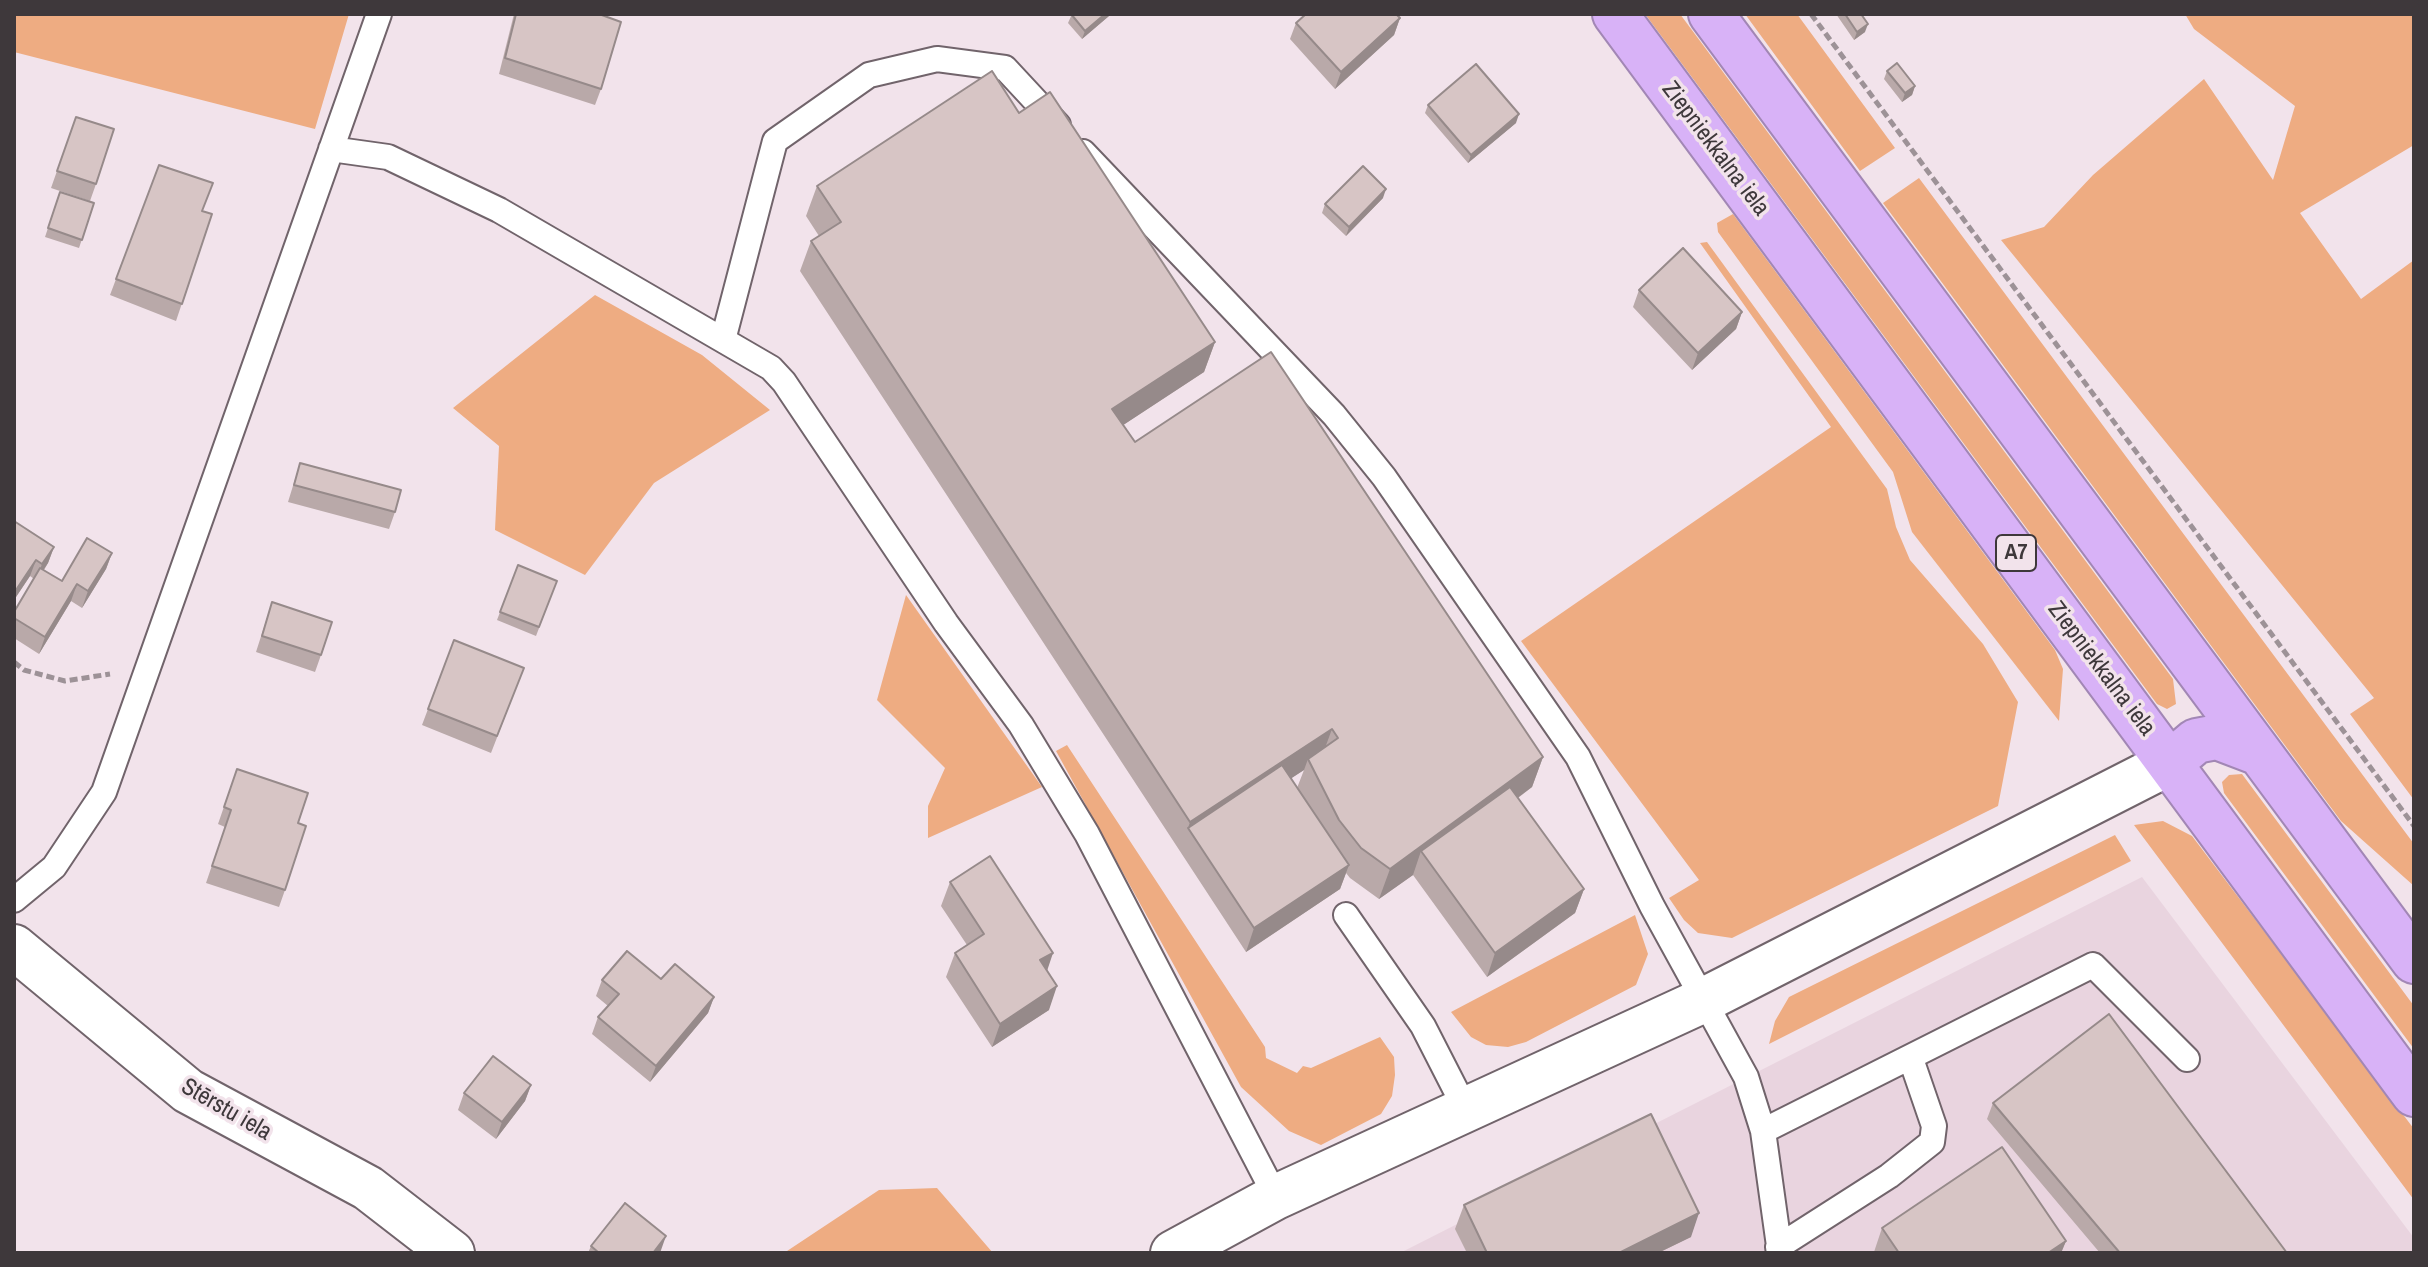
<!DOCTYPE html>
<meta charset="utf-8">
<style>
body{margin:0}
#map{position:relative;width:2428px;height:1267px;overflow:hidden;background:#f2e3eb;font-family:"Archivo Narrow",sans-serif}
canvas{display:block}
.frame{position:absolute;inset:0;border:16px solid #3e383b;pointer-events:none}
</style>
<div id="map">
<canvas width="2428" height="1267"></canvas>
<div class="frame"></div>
</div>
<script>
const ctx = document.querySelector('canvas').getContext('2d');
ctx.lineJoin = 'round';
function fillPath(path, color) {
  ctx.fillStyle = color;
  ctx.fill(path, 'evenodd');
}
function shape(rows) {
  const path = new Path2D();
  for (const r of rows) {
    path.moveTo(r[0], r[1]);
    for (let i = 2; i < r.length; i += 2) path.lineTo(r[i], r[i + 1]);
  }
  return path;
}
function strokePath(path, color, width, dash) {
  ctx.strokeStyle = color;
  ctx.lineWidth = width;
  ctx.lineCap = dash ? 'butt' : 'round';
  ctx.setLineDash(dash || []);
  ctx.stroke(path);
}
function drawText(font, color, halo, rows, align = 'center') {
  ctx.font = font + ' "Archivo Narrow",sans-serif';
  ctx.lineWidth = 7;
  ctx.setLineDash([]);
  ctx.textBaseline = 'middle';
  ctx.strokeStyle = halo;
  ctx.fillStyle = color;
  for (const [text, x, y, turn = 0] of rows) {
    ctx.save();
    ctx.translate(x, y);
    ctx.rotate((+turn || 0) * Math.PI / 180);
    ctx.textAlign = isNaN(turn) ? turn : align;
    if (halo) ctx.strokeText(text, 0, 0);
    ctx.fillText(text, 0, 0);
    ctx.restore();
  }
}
fillPath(shape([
 [2142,877,2414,1238,2414,1253,1400,1253]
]), '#e9d4df');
fillPath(shape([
 [14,14,349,14,315,129,14,52],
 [1645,14,1680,14,2173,679,2176,704,2167,709,2157,704],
 [1745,14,1797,14,1895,148,1860,171],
 [2185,14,2414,14,2414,145,2300,213,2361,299,2414,260,2414,800,2350,714,2374,698,2001,240,2044,227,2093,175,2204,79,2273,180,2295,106,2194,29],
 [1919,178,2414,844,2414,886,2341,821,1883,203],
 [1733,214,2055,650,2063,669,2059,721,1912,532,1893,472,1718,232,1717,223],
 [1707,242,1887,489,1896,527,1910,560,1983,644,2018,702,1998,806,1732,938,1698,933,1684,920,1669,898,1699,880,1521,641,1831,427,1700,243],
 [595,295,702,355,770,410,654,483,585,575,495,530,499,446,453,408],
 [906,595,1042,787,928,838,928,806,945,768,877,700],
 [1067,745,1265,1047,1266,1058,1297,1073,1303,1066,1311,1068,1380,1037,1394,1057,1395,1075,1392,1096,1381,1114,1321,1145,1289,1131,1241,1087,1056,751],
 [2242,774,2414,1006,2414,1049,2224,793,2222,782,2229,775],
 [2163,821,2192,836,2414,1129,2414,1200,2134,825],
 [2115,835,2131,861,1769,1044,1775,1021,1789,997],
 [1635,915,1648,954,1636,985,1526,1042,1508,1047,1486,1045,1471,1037,1451,1012],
 [937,1188,993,1253,784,1253,879,1190]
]), '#eeac82');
const lane = shape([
 [331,149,388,157,499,210,771,368,784,382,946,623,1021,725,1087,834,1276,1197],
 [1083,152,1334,415,1384,477,1578,757,1652,906,1746,1077,1763,1131,1780,1253],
 [723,340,775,141,869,75,937,59,1005,68,1058,125],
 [14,900,54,867,104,792,379,14],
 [1346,915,1423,1026,1467,1112],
 [1763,1131,2093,965,2187,1059],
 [1778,1247,1889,1176,1932,1142,1934,1126,1911,1059]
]);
const street = shape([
 [14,947,188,1091,368,1188,452,1253],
 [1173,1253,1276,1197,1704,1000,2171,762]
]);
const highway = shape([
 [1615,14,2414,1094],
 [1711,14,2414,961],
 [2171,762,2196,741,2217,737,2259,753]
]);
strokePath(lane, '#71646b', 28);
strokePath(street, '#71646b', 48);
strokePath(highway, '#a287b5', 48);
strokePath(shape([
 [1811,14,2414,826],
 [14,662,24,670,65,681,110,674]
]), '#9d9297', 5, [8, 4]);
strokePath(lane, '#fff', 24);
strokePath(street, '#fff', 44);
strokePath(highway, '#d8b2f7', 44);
fillPath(shape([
 [514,14,599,14,601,89,595,105,499,74],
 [1072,14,1109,16,1082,39,1068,23],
 [1836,14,1861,14,1865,32,1854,40],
 [1400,18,1394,35,1335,89,1290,39,1296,23],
 [1887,71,1915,86,1912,95,1902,102,1884,79],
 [1428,105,1516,123,1468,163,1425,113],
 [1019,113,1215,342,1204,372,1123,425,1135,442,1543,757,1532,787,1518,798,1584,889,1575,913,1487,977,1413,875,1379,899,1350,878,1346,873,1340,889,1246,952,800,271,811,241,819,236,806,216,817,186],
 [1304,770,1297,788,1291,778],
 [76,117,96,184,90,201,51,188],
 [159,165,202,211,212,214,176,321,110,295],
 [60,192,94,203,79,248,45,237],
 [1383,198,1346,236,1322,213,1325,204],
 [1639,290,1742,312,1736,329,1692,370,1633,307],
 [300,463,395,512,389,529,288,502],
 [14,521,54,547,48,563,44,570,62,581,112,553,106,569,82,608,71,601,39,654,14,638,14,612,34,579,30,576,14,600],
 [518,565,557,581,536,636,497,620],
 [272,602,321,655,315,672,256,652],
 [454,640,524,668,491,753,422,725],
 [237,769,298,823,285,890,279,907,206,883,225,827,218,824],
 [950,882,1047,970,1049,1010,992,1047,946,977,955,953,967,945,941,906],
 [661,979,714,997,708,1013,650,1082,592,1034,598,1017,608,1006,596,996,602,980],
 [531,1085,525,1101,496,1139,458,1110,464,1093],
 [1993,1103,2287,1253,2100,1253,1987,1119],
 [1464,1205,1691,1237,1658,1253,1467,1253,1455,1229],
 [1882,1228,2066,1241,2061,1253,1874,1253,1874,1252],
 [591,1246,660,1253,588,1253]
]), '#b9a9a9');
fillPath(shape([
 [1105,14,1110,14,1109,16,1082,39,1085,31],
 [1400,18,1394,35,1335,89,1341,72],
 [1868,24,1865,32,1854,40,1857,32],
 [1915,86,1912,95,1902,102,1905,93],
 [1519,114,1516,123,1468,163,1471,155],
 [1386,189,1383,198,1346,236,1349,227],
 [1742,312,1736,329,1692,370,1698,353],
 [1215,342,1204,372,1102,439,1112,409],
 [54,547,48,563,36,581,42,564],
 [112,553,106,569,82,608,88,591],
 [36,560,30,576,14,600,14,593],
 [77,584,71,601,39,654,45,637],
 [1332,729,1321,759,1308,759,1304,770,1196,841,1188,828,1190,822],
 [1543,757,1532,787,1430,863,1421,851,1413,875,1379,899,1390,869],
 [1349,865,1340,889,1246,952,1254,928],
 [1584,889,1575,913,1487,977,1495,953],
 [1053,953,1045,977,1040,960],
 [1057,986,1049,1010,992,1047,1000,1024],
 [714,997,708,1013,650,1082,656,1066],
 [531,1085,525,1101,496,1139,502,1122],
 [1699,1213,1691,1237,1658,1253,1619,1253],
 [666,1236,660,1253,653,1253],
 [2066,1241,2061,1253,2048,1253]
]), '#968a8a');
const building = shape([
 [516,14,599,14,621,22,601,89,505,58,516,14],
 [1071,14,1105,14,1085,31,1071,14],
 [1306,14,1396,14,1400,18,1341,72,1296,23,1306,14],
 [1845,14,1861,14,1868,24,1857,32,1845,14],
 [1897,63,1915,86,1905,93,1887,71,1897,63],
 [1476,64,1519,114,1471,155,1428,105,1476,64],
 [992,71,1019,113,1050,92,1215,342,1112,409,1135,442,1271,352,1543,757,1390,869,1361,848,1339,820,1308,759,1338,738,1332,729,1190,822,811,241,841,222,817,186,992,71],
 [76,117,114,129,96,184,57,171,76,117],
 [159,165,213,183,202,211,212,214,182,304,116,279,159,165],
 [1363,166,1386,189,1349,227,1325,204,1363,166],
 [60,192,94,203,82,240,48,228,60,192],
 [1683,248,1742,312,1698,353,1639,290,1683,248],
 [300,463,401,490,395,512,294,485,300,463],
 [14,521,54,547,42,564,36,560,14,593,14,521],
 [87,538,112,553,88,591,77,584,45,637,14,618,14,612,40,568,62,581,87,538],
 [518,565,557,581,539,627,500,612,518,565],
 [272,602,332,622,321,655,262,636,272,602],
 [454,640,524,668,497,736,428,709,454,640],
 [1282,765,1349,865,1254,928,1188,828,1282,765],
 [237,769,308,793,298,823,306,826,285,890,212,866,231,810,224,807,237,769],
 [1510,787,1584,889,1495,953,1421,851,1510,787],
 [990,856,1053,953,1040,960,1057,986,1000,1024,955,953,984,934,950,882,990,856],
 [627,951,661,979,675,964,714,997,656,1066,598,1017,619,994,602,980,627,951],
 [2109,1014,2287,1253,2120,1253,1993,1103,2109,1014],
 [493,1056,531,1085,502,1122,464,1093,493,1056],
 [1651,1114,1699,1213,1619,1253,1487,1253,1464,1205,1651,1114],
 [2002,1147,2066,1241,2048,1253,1899,1253,1882,1228,2002,1147],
 [625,1203,666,1236,653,1253,599,1253,591,1246,625,1203]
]);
fillPath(building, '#d7c5c5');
strokePath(building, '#968a8a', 2);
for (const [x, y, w] of [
 [2016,553,40]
]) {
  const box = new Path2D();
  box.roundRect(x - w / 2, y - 18, w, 36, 6);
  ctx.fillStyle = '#f2e3eb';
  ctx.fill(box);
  strokePath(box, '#3e383b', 2);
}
drawText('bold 22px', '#3e383b', null, [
 ["A7",2016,553]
]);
drawText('24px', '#3e383b', '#f2e3eb', [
 ["Ziepniekkalna iela",1715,149,53],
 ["Ziepniekkalna iela",2101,669,53],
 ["Stērstu iela",226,1110,30]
]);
</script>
